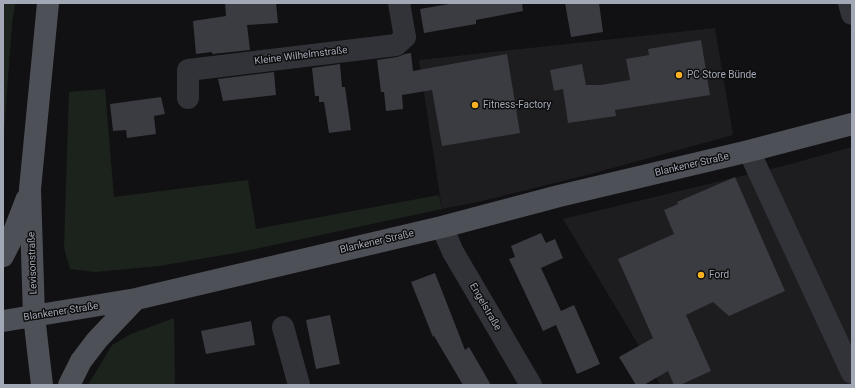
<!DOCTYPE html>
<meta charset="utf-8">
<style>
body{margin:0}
#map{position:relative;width:855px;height:388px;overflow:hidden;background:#111113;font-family:Roboto,sans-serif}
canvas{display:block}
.frame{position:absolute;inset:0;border:4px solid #a2a8b5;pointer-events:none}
</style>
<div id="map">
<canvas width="855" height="388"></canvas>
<div class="frame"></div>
</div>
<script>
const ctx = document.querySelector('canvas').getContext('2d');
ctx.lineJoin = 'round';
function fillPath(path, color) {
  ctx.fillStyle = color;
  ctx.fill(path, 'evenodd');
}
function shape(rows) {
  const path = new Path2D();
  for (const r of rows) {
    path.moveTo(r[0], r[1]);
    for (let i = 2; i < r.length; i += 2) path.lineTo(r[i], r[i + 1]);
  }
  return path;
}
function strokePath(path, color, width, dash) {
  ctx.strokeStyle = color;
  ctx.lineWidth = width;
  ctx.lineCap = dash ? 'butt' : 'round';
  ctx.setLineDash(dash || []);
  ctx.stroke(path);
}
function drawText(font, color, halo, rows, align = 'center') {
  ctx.font = font + ' Roboto,sans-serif';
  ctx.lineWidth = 3;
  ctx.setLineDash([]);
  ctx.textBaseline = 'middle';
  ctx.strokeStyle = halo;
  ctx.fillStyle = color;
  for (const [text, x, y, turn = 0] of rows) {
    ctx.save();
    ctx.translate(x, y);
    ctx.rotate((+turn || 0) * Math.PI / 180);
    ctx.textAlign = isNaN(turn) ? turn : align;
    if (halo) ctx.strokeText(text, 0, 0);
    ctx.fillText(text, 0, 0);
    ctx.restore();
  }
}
fillPath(shape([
 [715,28,733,135,587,175,478,202,442,209,419,60],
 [852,147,852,385,660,385,636,341,563,219,783,166]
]), '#1d1d20');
fillPath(shape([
 [3,3,15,3,12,24,3,146],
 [105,89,114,197,248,180,256,229,439,195,442,209,241,252,159,266,95,272,70,269,64,248,69,92],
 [174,318,175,385,88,385,112,345,131,334]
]), '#1c231d');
fillPath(shape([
 [225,3,276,3,278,23,247,25,250,50,212,54,212,52,196,54,193,21,226,16],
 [455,3,522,3,523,11,476,20,476,24,424,33,420,9],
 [565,3,599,3,603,32,571,37],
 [701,40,710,95,615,110,616,116,568,123,563,89,554,91,550,70,582,64,586,85,601,85,630,80,626,59,649,55,648,49],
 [411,53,413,71,507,54,520,133,442,146,432,90,402,95,403,109,386,111,384,92,381,92,377,60,397,57,405,54],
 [340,64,342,87,345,87,351,130,329,133,324,102,319,102,319,96,315,96,312,68],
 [274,72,276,95,223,101,218,79],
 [161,97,165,114,154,116,156,134,127,138,126,130,113,131,110,104],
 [735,177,785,291,729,316,713,302,686,315,711,371,680,385,674,385,668,371,644,385,636,385,619,357,653,338,618,259,674,234,664,210,678,204,677,202],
 [541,233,546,243,555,239,563,258,541,268,561,311,574,305,600,364,577,374,556,325,543,331,509,259,515,257,511,246],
 [435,273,465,350,469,347,491,385,463,385,434,336,433,337,411,282],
 [330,315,340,364,316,369,306,320],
 [251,321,255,345,206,354,201,331]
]), '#3b3c41');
strokePath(shape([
 [849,3,852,14],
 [188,98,188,70,396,45,405,37,399,3],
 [749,151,852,373],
 [442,227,453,252,531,385],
 [283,327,299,385]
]), '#323338', 22);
strokePath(shape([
 [3,256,10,242,27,198],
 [3,321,136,299,442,227,559,196,749,151,852,124],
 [42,385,34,316,30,189,48,3],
 [69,385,81,361,97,340,136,299]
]), '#4e5057', 22);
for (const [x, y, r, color] of [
 [679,75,4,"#fbb222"],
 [475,105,4,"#fbb222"],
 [701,275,4,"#fbb222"]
]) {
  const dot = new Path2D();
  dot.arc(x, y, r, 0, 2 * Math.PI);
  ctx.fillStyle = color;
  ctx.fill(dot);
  strokePath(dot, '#0d0d0e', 1.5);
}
drawText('10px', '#a2a8b5', '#0d0d0e', [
 ["Kleine Wilhelmstraße",301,56,-7],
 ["Blankener Straße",692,165,-13],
 ["Blankener Straße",377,242,-13],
 ["Levisonstraße",33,263,-92],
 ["Engelstraße",485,307,60],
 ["Blankener Straße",61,312,-9]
]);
drawText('10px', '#a2a8b5', '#0d0d0e', [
 ["PC Store Bünde",687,75],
 ["Fitness-Factory",483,105],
 ["Ford",709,275]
], 'left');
</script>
